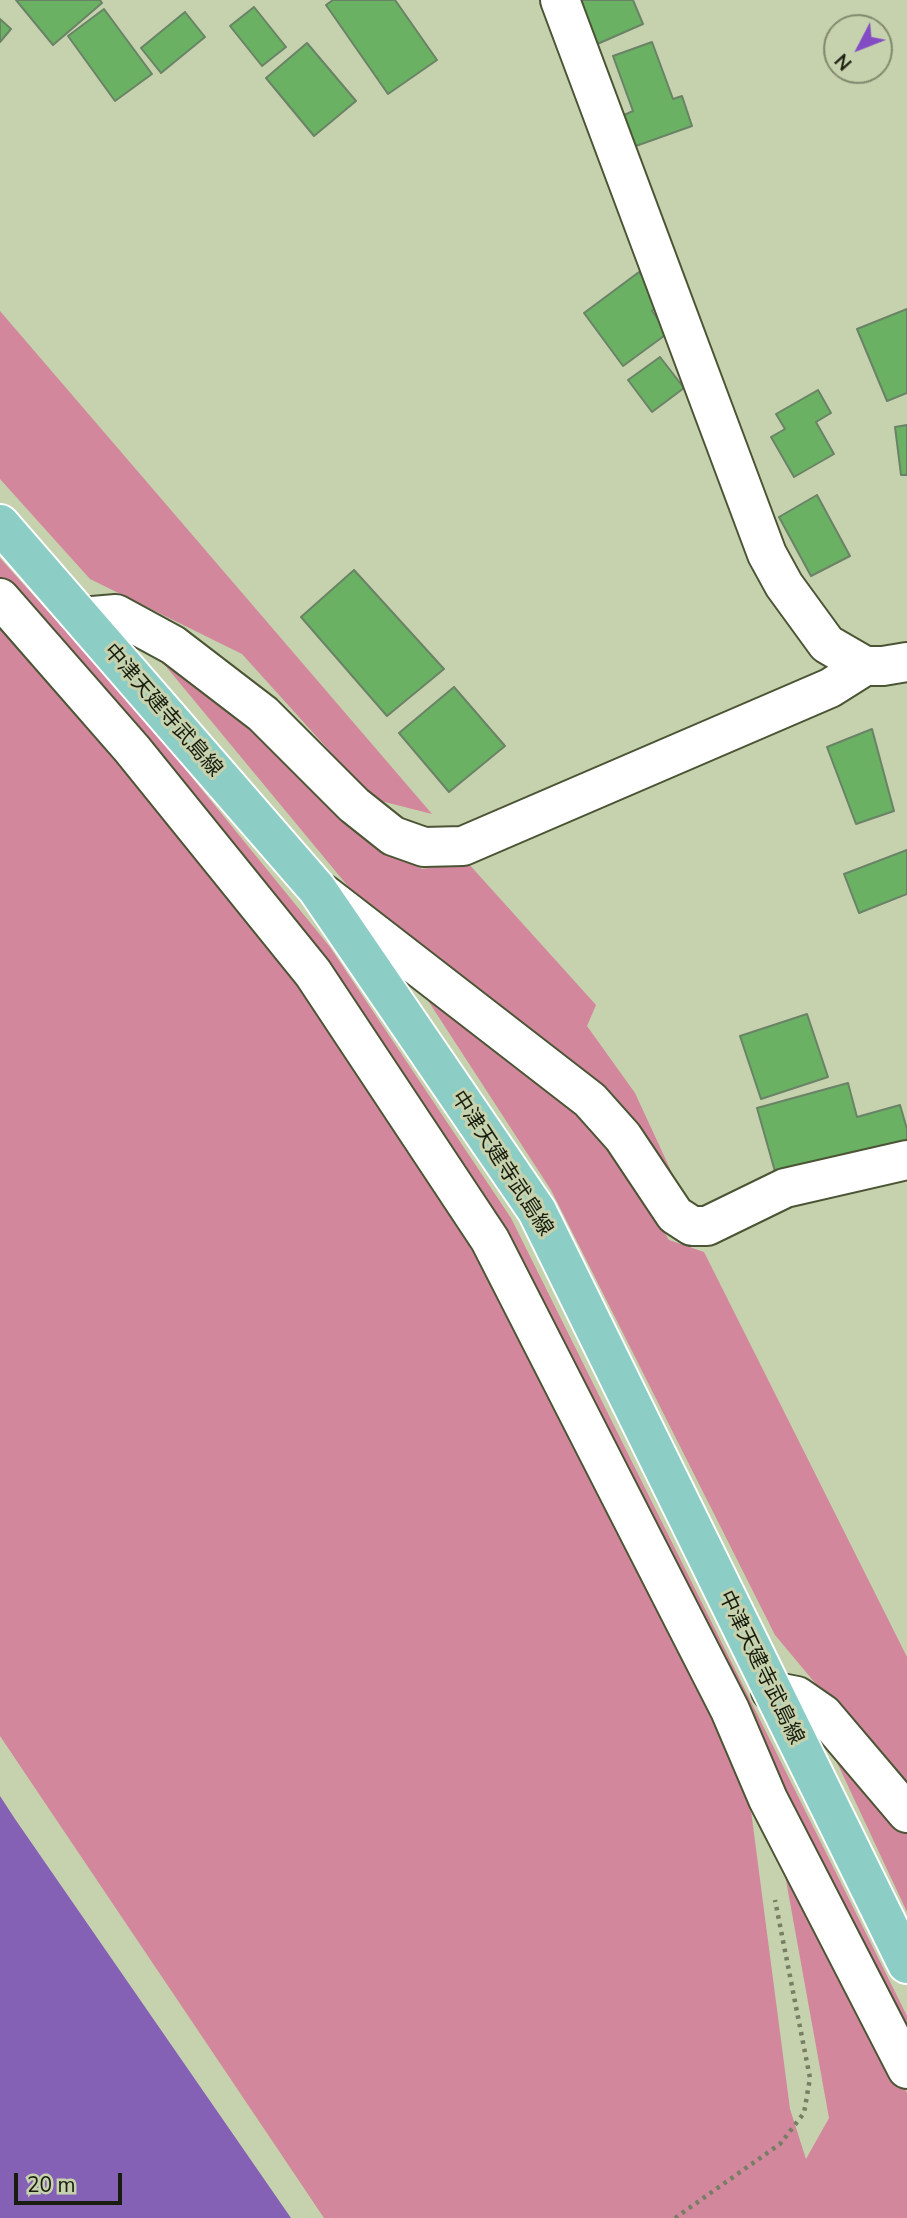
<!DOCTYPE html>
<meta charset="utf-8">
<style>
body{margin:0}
#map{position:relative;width:907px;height:2218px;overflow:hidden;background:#c6d2ad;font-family:"Nunito Sans",sans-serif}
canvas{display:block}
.north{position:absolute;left:823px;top:14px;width:70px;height:70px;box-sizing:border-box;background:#c6d2ad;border:2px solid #818a6e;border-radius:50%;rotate:228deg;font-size:19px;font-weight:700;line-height:28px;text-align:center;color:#191d0f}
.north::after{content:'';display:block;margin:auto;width:24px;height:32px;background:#844cc4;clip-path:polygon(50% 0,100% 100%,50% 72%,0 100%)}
.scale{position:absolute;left:14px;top:2173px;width:108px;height:32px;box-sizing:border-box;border:4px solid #191d0f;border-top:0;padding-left:9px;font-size:21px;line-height:24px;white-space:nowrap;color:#191d0f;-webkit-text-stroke:5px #c6d2ad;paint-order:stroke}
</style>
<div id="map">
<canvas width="907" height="2218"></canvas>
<div class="north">N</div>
<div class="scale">20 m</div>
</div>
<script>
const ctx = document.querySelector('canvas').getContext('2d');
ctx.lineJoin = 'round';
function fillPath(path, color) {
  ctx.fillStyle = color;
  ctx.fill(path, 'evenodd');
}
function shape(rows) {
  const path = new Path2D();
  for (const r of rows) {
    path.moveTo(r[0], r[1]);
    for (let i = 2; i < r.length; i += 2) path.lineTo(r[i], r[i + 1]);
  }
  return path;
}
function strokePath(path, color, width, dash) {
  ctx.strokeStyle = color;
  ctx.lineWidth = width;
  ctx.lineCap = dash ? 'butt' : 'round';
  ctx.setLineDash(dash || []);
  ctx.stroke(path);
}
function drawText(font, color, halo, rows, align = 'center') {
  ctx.font = font + ' "Nunito Sans","Noto Sans JP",sans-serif';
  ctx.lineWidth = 6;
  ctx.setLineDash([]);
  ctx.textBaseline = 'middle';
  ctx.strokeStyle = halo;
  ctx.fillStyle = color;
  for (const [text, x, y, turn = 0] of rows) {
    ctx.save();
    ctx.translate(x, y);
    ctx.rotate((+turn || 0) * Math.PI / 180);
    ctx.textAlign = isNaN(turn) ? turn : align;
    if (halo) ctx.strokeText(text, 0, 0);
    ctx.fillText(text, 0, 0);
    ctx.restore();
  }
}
fillPath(shape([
 [0,311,432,814,373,799,242,654,90,579,0,479],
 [0,558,147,722,330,947,511,1218,907,2016,907,2047,496,1235,0,585],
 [0,612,308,981,484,1245,747,1780,790,2109,806,2159,829,2118,780,1847,907,2093,907,2218,324,2218,0,1736],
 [154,652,268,733,366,839,422,869,467,862,596,1005,587,1026,635,1093,678,1186,361,902],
 [414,979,589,1113,669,1240,704,1252,907,1657,907,1793,775,1635,551,1190],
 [819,1724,907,1834,907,1912]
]), '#d2879c');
fillPath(shape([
 [0,1796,15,1819,291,2218,0,2218]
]), '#8561b6');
const building = shape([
 [16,0,100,0,102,3,53,45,16,0],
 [333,0,395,0,437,60,388,94,326,5,333,0],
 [575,0,633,0,643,24,595,45,575,0],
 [254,7,286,47,262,66,230,26,254,7],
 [104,9,152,74,115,101,68,36,104,9],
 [185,12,205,37,161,73,141,48,185,12],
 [0,19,11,29,0,42,0,19],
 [652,42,673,99,682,96,692,126,633,147,622,116,633,111,613,56,652,42],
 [307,43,356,101,314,136,266,78,307,43],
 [639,272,662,303,652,311,668,333,623,366,584,313,639,272],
 [907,309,907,393,887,401,857,329,907,309],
 [660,357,684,388,652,412,628,380,660,357],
 [818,390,831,413,816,422,834,454,794,477,771,437,785,429,776,414,818,390],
 [907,425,907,475,901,475,895,427,907,425],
 [817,495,850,556,811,576,779,517,817,495],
 [354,570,444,669,387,716,301,617,354,570],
 [454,687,505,746,449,792,399,733,454,687],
 [872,729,894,811,856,824,827,747,872,729],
 [907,850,907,894,859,913,844,874,907,850],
 [807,1014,828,1077,761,1099,740,1036,807,1014],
 [848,1083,857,1117,900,1105,907,1129,907,1146,778,1182,757,1108,848,1083]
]);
fillPath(building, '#6ab164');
strokePath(building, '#6a8367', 2);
const minor = shape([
 [560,0,767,554,784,585,827,644,865,666,883,666,907,662],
 [0,598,132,749,313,973,490,1240,730,1710,768,1799,907,2069],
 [81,617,116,614,173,645,263,714,354,805,393,836,424,847,463,846,830,688,865,666],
 [324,894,590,1100,623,1137,675,1215,692,1226,707,1226,785,1188,907,1160],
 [771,1691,797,1696,823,1714,907,1813]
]);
const major = shape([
 [0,524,317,889,537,1211,907,1964]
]);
strokePath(minor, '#4b5535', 42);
strokePath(major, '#fff', 42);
strokePath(shape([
 [675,2218,780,2144,804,2113,810,2078,775,1900]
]), '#767e64', 4.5, [3.5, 5]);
strokePath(minor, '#fff', 38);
strokePath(major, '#8ccec5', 38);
drawText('21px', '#191d0f', '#c6d2ad', [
 ["中津天建寺武島線",162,711,49],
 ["中津天建寺武島線",501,1164,57],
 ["中津天建寺武島線",760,1668,64]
]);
</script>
